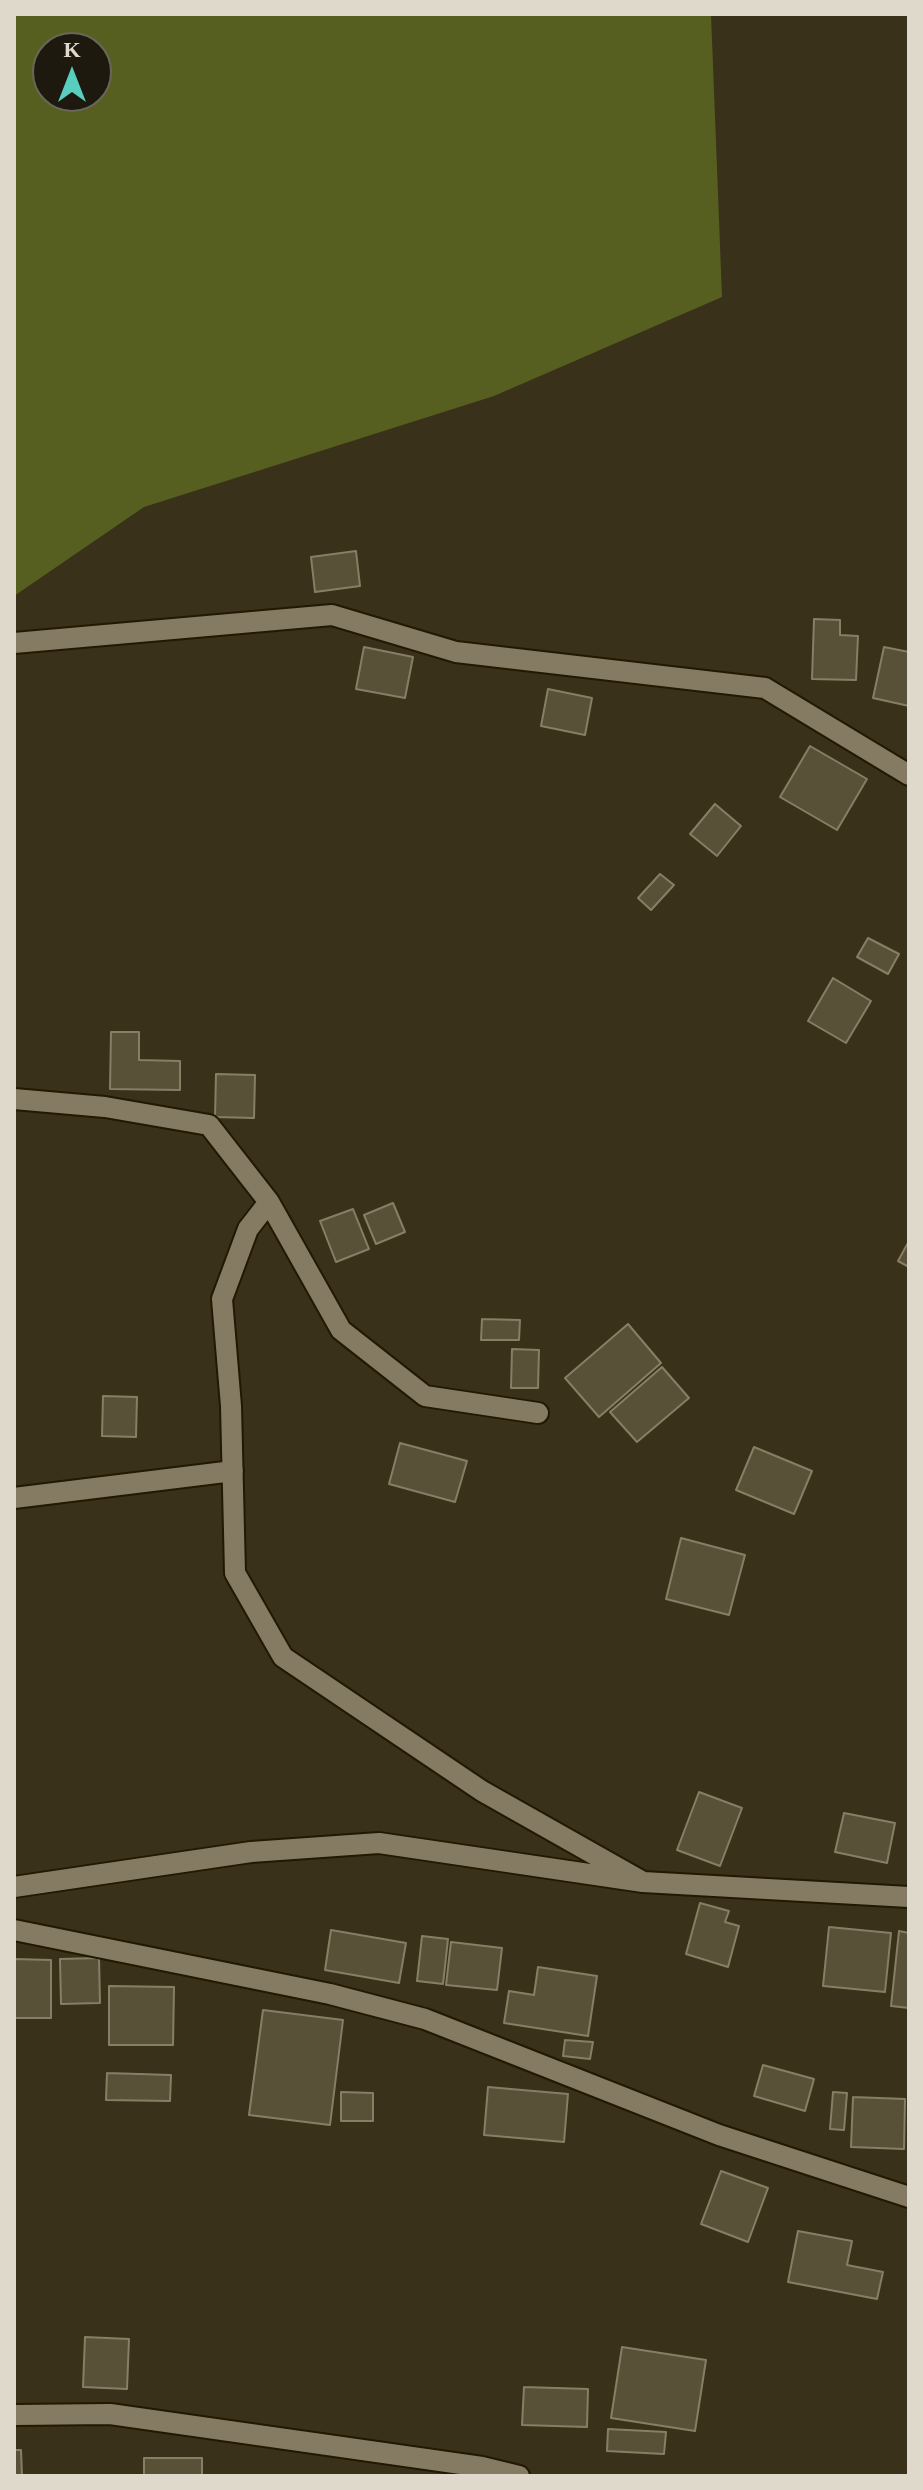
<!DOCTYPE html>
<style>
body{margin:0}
#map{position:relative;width:923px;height:2490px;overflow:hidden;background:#3a311a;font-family:Georgia,serif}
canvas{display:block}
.frame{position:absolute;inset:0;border:16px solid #ded9cb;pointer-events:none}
.north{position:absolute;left:32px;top:32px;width:80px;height:80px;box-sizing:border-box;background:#1d190f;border:2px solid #6a665a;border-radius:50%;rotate:0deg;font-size:22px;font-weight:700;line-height:32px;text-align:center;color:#ded9cb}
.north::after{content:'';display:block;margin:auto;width:28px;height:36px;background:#59cebf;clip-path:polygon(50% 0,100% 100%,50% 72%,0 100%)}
</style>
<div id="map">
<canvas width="923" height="2490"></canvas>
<div class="frame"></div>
<div class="north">K</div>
</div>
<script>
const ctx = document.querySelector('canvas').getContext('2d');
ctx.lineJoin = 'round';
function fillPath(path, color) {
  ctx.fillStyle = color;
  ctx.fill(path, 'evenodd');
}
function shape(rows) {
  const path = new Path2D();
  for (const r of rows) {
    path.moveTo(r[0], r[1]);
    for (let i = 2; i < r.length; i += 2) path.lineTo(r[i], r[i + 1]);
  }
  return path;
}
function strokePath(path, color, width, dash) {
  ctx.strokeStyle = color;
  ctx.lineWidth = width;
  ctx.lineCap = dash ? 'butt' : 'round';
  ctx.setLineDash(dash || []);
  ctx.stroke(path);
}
fillPath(shape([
 [14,14,711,14,722,297,494,396,144,507,14,596],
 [48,48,96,48,96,96,48,96]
]), '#565f20');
const building = shape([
 [356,551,360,586,315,592,311,557,356,551],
 [814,619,840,620,840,635,858,636,856,680,812,679,814,619],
 [364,647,413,657,405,698,356,689,364,647],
 [884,647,909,652,909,706,873,698,884,647],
 [548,689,592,698,585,735,541,726,548,689],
 [810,746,867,779,837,830,780,797,810,746],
 [715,804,741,826,717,856,690,834,715,804],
 [660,874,674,885,651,910,638,898,660,874],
 [868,938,899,954,888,974,857,957,868,938],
 [833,978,871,1001,846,1043,808,1021,833,978],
 [111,1032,139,1032,139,1060,180,1061,180,1090,110,1089,111,1032],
 [216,1074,255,1075,254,1118,215,1117,216,1074],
 [393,1203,405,1232,376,1244,364,1215,393,1203],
 [353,1209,369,1249,336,1262,320,1221,353,1209],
 [909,1241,909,1267,898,1261,909,1241],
 [482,1319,520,1320,519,1340,481,1340,482,1319],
 [628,1324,661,1363,599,1417,565,1378,628,1324],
 [512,1349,539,1350,538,1388,511,1388,512,1349],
 [662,1367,689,1398,637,1442,610,1412,662,1367],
 [103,1396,137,1397,136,1437,102,1436,103,1396],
 [400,1443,467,1461,455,1502,389,1484,400,1443],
 [754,1447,812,1471,794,1514,736,1490,754,1447],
 [681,1538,745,1555,729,1615,666,1599,681,1538],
 [699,1792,742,1808,720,1866,677,1850,699,1792],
 [844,1813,895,1823,887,1863,835,1852,844,1813],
 [700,1903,729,1911,725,1922,739,1926,728,1967,686,1954,700,1903],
 [829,1927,891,1933,885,1992,823,1986,829,1927],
 [331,1930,406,1943,399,1983,325,1970,331,1930],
 [899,1931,909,1933,909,2008,891,2006,899,1931],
 [422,1936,448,1939,443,1984,417,1981,422,1936],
 [451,1942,502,1948,497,1990,446,1985,451,1942],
 [99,1958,100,2003,61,2004,60,1959,99,1958],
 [14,1959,51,1960,51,2018,14,2018,14,1959],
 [538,1967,597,1976,588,2036,504,2023,509,1991,534,1995,538,1967],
 [109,1986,174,1987,173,2045,109,2045,109,1986],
 [263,2010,343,2020,330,2125,249,2115,263,2010],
 [565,2040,593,2042,590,2059,563,2056,565,2040],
 [763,2065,814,2079,805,2111,754,2096,763,2065],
 [107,2073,171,2075,170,2101,106,2100,107,2073],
 [488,2087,568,2094,564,2142,484,2135,488,2087],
 [341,2092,373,2093,373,2121,341,2121,341,2092],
 [833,2092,847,2093,844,2130,830,2129,833,2092],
 [853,2097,905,2099,904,2149,851,2147,853,2097],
 [721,2171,768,2188,748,2242,701,2224,721,2171],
 [798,2231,852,2241,847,2265,883,2272,877,2299,788,2282,798,2231],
 [85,2337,129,2339,127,2389,83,2387,85,2337],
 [622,2347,706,2360,695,2431,611,2418,622,2347],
 [524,2387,588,2389,587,2427,522,2425,524,2387],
 [608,2429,666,2432,664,2454,607,2451,608,2429],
 [14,2450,21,2450,22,2476,14,2476,14,2450],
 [144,2458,202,2458,202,2476,144,2476,144,2458]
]);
fillPath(building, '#595038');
strokePath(building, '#887e64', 2);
const minor = shape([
 [14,643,332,615,456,652,765,688,909,775],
 [14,1099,105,1107,209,1125,269,1202,248,1229,222,1299,231,1406,235,1573,283,1657,482,1791,643,1882],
 [269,1202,341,1330,425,1396,538,1413],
 [14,1498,233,1471],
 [14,1887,251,1852,379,1843,643,1882,909,1897],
 [14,1930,330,1994,425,2019,719,2135,909,2197],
 [14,2415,110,2414,482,2467,519,2476]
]);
strokePath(minor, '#211903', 24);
strokePath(minor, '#857b62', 20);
</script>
